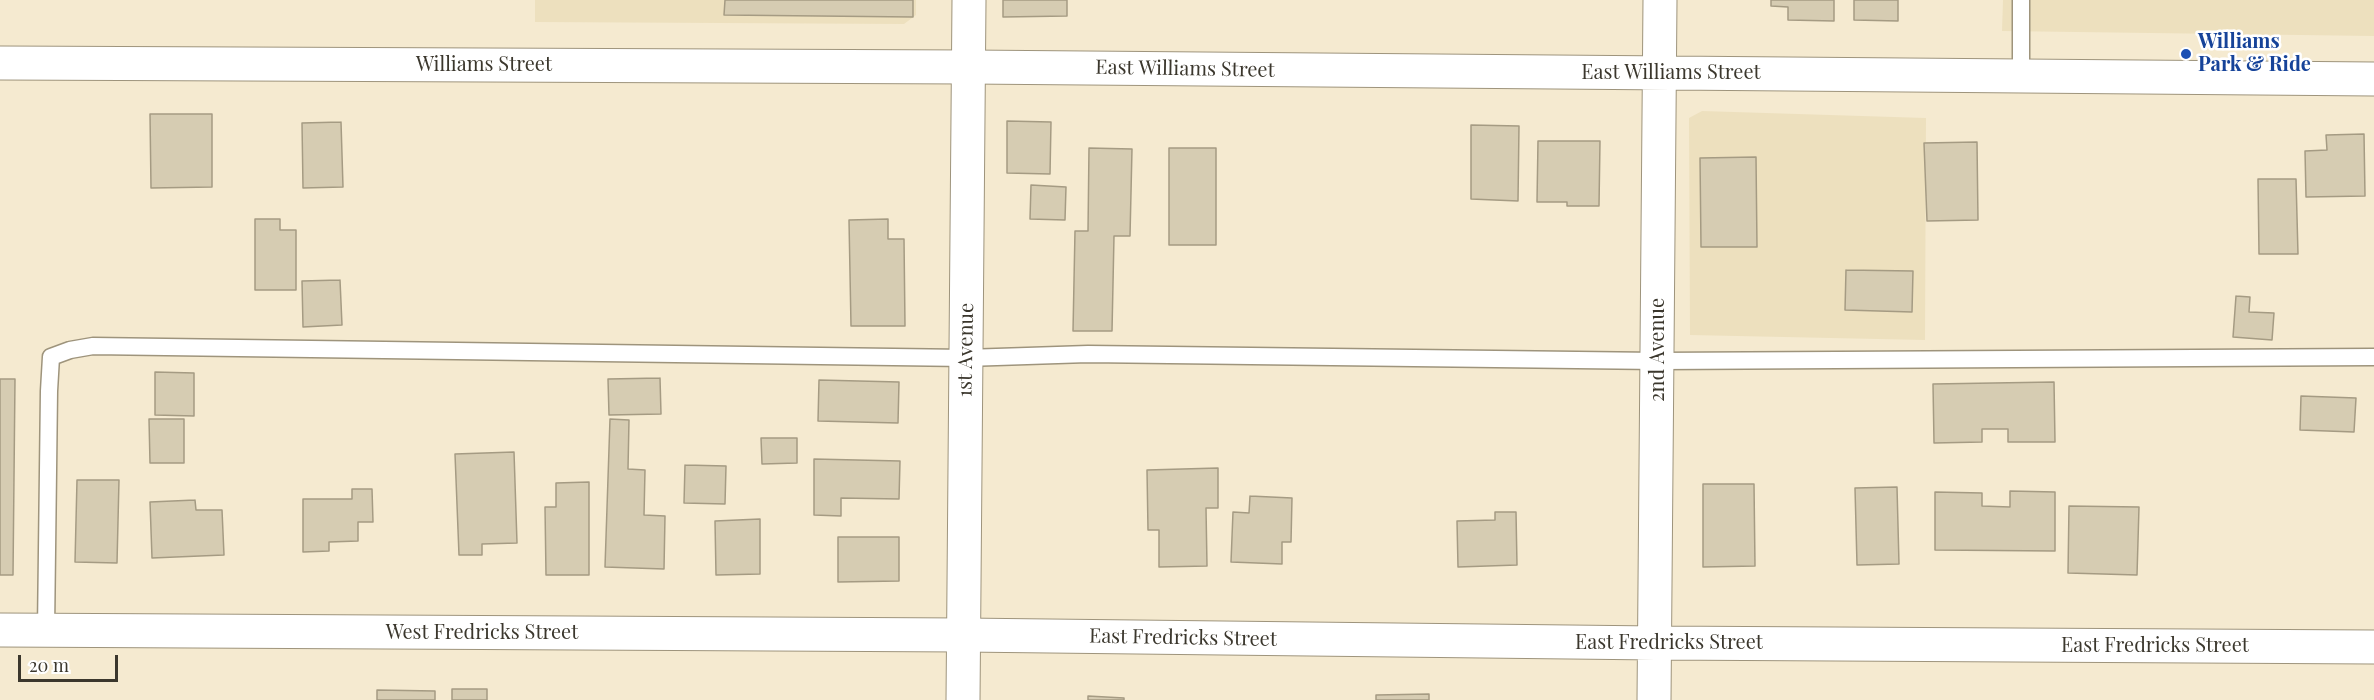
<!DOCTYPE html>
<style>
body{margin:0}
#map{position:relative;width:2374px;height:700px;overflow:hidden;background:#f5ead0;font-family:"Playfair Display",serif}
canvas{display:block}
.scale{position:absolute;left:18px;top:655px;width:100px;height:27px;box-sizing:border-box;border:3px solid #3b372d;border-top:0;padding-left:8px;font-size:18px;line-height:21px;white-space:nowrap;color:#3b372d;-webkit-text-stroke:4px #fff;paint-order:stroke}
</style>
<div id="map">
<canvas width="2374" height="700"></canvas>
<div class="scale">20 m</div>
</div>
<script>
const ctx = document.querySelector('canvas').getContext('2d');
ctx.lineJoin = 'round';
function fillPath(path, color) {
  ctx.fillStyle = color;
  ctx.fill(path, 'evenodd');
}
function shape(rows) {
  const path = new Path2D();
  for (const r of rows) {
    path.moveTo(r[0], r[1]);
    for (let i = 2; i < r.length; i += 2) path.lineTo(r[i], r[i + 1]);
  }
  return path;
}
function strokePath(path, color, width, dash) {
  ctx.strokeStyle = color;
  ctx.lineWidth = width;
  ctx.lineCap = dash ? 'butt' : 'round';
  ctx.setLineDash(dash || []);
  ctx.stroke(path);
}
function drawText(font, color, halo, rows, align = 'center') {
  ctx.font = font + ' "Playfair Display",serif';
  ctx.lineWidth = 5;
  ctx.setLineDash([]);
  ctx.textBaseline = 'middle';
  ctx.strokeStyle = halo;
  ctx.fillStyle = color;
  for (const [text, x, y, turn = 0] of rows) {
    ctx.save();
    ctx.translate(x, y);
    ctx.rotate((+turn || 0) * Math.PI / 180);
    ctx.textAlign = isNaN(turn) ? turn : align;
    if (halo) ctx.strokeText(text, 0, 0);
    ctx.fillText(text, 0, 0);
    ctx.restore();
  }
}
fillPath(shape([
 [535,0,916,0,916,15,904,24,535,22],
 [2003,0,2374,0,2374,36,2002,31],
 [1702,111,1926,118,1925,340,1690,335,1689,118]
]), '#ede0be');
const building = shape([
 [725,0,913,0,913,17,724,15,725,0],
 [1003,0,1067,0,1067,16,1003,17,1003,0],
 [1771,0,1834,0,1834,21,1788,20,1788,7,1771,6,1771,0],
 [1854,0,1898,0,1898,21,1854,20,1854,0],
 [150,114,212,114,212,187,151,188,150,114],
 [1007,121,1051,122,1050,174,1007,173,1007,121],
 [341,122,343,187,303,188,302,123,341,122],
 [1471,125,1519,126,1518,201,1471,199,1471,125],
 [2364,134,2365,196,2306,197,2305,151,2327,150,2326,135,2364,134],
 [1538,141,1600,141,1599,206,1567,206,1567,202,1537,202,1538,141],
 [1977,142,1978,220,1927,221,1924,143,1977,142],
 [1089,148,1132,149,1130,236,1114,236,1112,331,1073,331,1075,231,1088,231,1089,148],
 [1169,148,1216,148,1216,245,1169,245,1169,148],
 [1756,157,1757,247,1701,247,1700,158,1756,157],
 [2258,179,2296,179,2298,254,2259,254,2258,179],
 [1031,185,1066,187,1065,220,1030,219,1031,185],
 [255,219,280,219,280,230,296,230,296,290,255,290,255,219],
 [888,219,888,239,904,239,905,326,851,326,849,220,888,219],
 [1846,270,1913,271,1912,312,1845,310,1846,270],
 [340,280,342,325,303,327,302,281,340,280],
 [2236,296,2250,297,2249,312,2274,313,2272,340,2233,337,2236,296],
 [155,372,194,373,194,416,155,415,155,372],
 [660,378,661,414,609,415,608,379,660,378],
 [0,379,15,379,13,575,0,575,0,379],
 [819,380,899,382,898,423,818,421,819,380],
 [2054,382,2055,442,2008,442,2008,429,1982,429,1982,442,1934,443,1933,384,2054,382],
 [2301,396,2356,398,2354,432,2300,430,2301,396],
 [149,419,184,419,184,463,150,463,149,419],
 [610,419,629,420,628,469,645,470,644,515,665,516,664,569,605,567,610,419],
 [761,438,797,438,797,463,762,464,761,438],
 [514,452,517,543,482,544,482,555,459,555,455,454,514,452],
 [814,459,900,461,899,499,841,498,841,516,814,515,814,459],
 [685,465,726,466,725,504,684,503,685,465],
 [1218,468,1218,508,1206,508,1207,566,1159,567,1159,530,1148,530,1147,470,1218,468],
 [77,480,119,480,117,563,75,562,77,480],
 [589,482,589,575,546,575,545,507,556,507,556,483,589,482],
 [1703,484,1754,484,1755,566,1703,567,1703,484],
 [1897,487,1899,564,1857,565,1855,488,1897,487],
 [352,489,372,489,373,522,358,522,358,541,329,542,329,551,303,552,303,499,352,499,352,489],
 [2010,491,2055,492,2055,551,1935,550,1935,492,1982,493,1982,506,2010,507,2010,491],
 [1250,496,1292,498,1291,542,1282,542,1282,564,1231,562,1233,512,1249,513,1250,496],
 [195,500,196,510,222,510,224,555,152,558,150,502,195,500],
 [2069,506,2139,507,2137,575,2068,573,2069,506],
 [1495,512,1516,512,1517,565,1458,567,1457,521,1495,520,1495,512],
 [760,519,760,574,716,575,715,521,760,519],
 [838,537,899,537,899,581,838,582,838,537],
 [452,689,487,689,487,700,452,700,452,689],
 [377,690,435,691,435,700,377,700,377,690],
 [1429,694,1429,700,1376,700,1376,695,1429,694],
 [1088,696,1124,698,1124,700,1088,700,1088,696]
]);
fillPath(building, '#d6ccb2');
strokePath(building, '#a59b83', 1.5);
const service = shape([
 [2021,76,2021,0],
 [46,630,49,391,51,357,70,350,93,346,966,358,1088,354,1658,361,2374,357]
]);
const minor = shape([
 [0,63,969,67,2374,79],
 [0,630,963,635,1656,643,2374,647],
 [1654,700,1660,0]
]);
const tertiary = shape([
 [963,700,969,0]
]);
strokePath(service, '#9e947c', 19);
strokePath(minor, '#9e947c', 35);
strokePath(tertiary, '#9e947c', 35);
strokePath(service, '#fff', 16);
strokePath(minor, '#fff', 33);
strokePath(tertiary, '#fff', 33);
for (const [x, y, r, color] of [
 [2186,54,6,"#1a4fb4"]
]) {
  const dot = new Path2D();
  dot.arc(x, y, r, 0, 2 * Math.PI);
  ctx.fillStyle = color;
  ctx.fill(dot);
  strokePath(dot, '#fff', 2);
}
drawText('bold 20px', '#164399', '#fff', [
 ["Williams",2198,42],
 ["Park & Ride",2198,65]
], 'left');
drawText('20px', '#3b372d', '#fff', [
 ["Williams Street",484,65],
 ["East Williams Street",1185,69,1],
 ["East Williams Street",1671,73],
 ["1st Avenue",966,350,-89],
 ["2nd Avenue",1658,350,-90],
 ["West Fredricks Street",482,633],
 ["East Fredricks Street",1183,638,1],
 ["East Fredricks Street",1669,643],
 ["East Fredricks Street",2155,646]
]);
</script>
